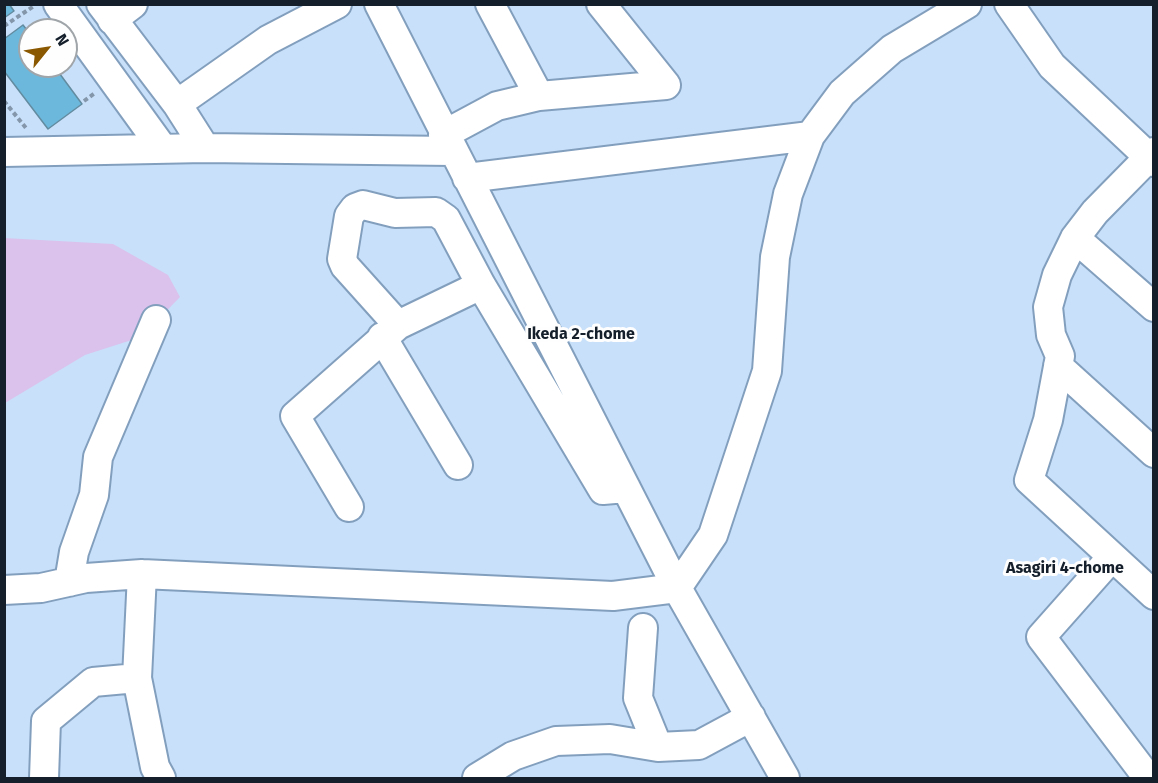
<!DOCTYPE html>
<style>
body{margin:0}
#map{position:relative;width:1158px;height:783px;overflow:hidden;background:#c8e0fa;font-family:"Fira Sans",sans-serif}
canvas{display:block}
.frame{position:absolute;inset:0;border:6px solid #141f2b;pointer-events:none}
.north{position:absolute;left:18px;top:18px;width:60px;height:60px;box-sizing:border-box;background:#fefefe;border:2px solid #a0a5aa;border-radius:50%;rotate:60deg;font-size:16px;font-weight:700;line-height:24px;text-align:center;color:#141f2b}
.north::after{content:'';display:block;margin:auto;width:21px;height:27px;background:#8b5802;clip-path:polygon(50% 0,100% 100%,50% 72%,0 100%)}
</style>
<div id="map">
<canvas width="1158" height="783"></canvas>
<div class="frame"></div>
<div class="north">N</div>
</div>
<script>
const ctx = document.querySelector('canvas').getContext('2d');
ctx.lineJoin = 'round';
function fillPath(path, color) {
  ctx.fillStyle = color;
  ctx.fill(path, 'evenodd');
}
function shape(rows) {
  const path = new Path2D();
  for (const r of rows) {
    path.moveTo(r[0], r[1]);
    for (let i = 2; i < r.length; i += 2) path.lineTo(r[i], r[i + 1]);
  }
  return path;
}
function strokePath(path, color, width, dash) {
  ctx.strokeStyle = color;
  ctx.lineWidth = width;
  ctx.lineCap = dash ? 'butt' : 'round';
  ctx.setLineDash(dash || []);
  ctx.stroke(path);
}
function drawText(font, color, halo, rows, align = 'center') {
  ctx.font = font + ' "Fira Sans",sans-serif';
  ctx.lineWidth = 6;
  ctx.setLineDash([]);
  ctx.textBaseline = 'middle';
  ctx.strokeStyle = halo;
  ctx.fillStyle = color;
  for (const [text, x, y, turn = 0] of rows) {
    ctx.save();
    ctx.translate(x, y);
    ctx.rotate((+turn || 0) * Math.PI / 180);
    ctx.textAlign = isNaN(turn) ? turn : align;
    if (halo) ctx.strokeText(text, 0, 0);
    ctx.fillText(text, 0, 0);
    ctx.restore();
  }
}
fillPath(shape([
 [4,238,113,244,168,275,180,297,141,337,85,355,5,403]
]), '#dac2ed');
const building = shape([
 [4,4,9,4,14,11,4,18,4,4],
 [23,25,30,34,30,66,54,66,82,104,48,129,4,71,4,39,23,25]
]);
fillPath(building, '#6cb8dc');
strokePath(building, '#628ba0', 1.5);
const minor = shape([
 [58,4,163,149],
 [101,4,177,104,205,148],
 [379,4,677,588,785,778],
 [490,4,539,96],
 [1009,4,1052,66,1154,162],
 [112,20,133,4],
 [177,104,268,40,337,4],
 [443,135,497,106,539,96,666,85,601,4],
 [4,152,205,148,452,151],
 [1154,152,1095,212,1075,238,1057,275,1048,307,1051,335,1060,356,1048,420,1029,480,1154,595],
 [467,178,810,136],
 [1075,238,1154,307],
 [398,325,345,266,342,259,349,216,355,208,363,205,395,213,436,212,446,219,481,285,603,490,626,488],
 [382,337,458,465],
 [1058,366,1154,453],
 [349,507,295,416,398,325,481,285],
 [1112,557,1041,637,1148,778],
 [142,574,137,678,155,767,161,778],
 [69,582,74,552,94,495,98,457,156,320],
 [4,590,41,588,86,578,142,574,613,596,677,588,713,535,767,371,775,257,788,194,810,136,842,93,892,49,967,4],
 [643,628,638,698,658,747],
 [44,778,46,721,93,682,137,678],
 [477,778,513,756,556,741,610,739,658,747,699,745,751,717]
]);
strokePath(minor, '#839fbe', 32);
strokePath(shape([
 [4,26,34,6],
 [4,101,26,128],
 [84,101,95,93]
]), '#8396aa', 4, [4.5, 3]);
strokePath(minor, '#fff', 28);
drawText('bold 16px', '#141f2b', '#fefefe', [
 ["Ikeda 2-chome",581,335],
 ["Asagiri 4-chome",1065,569]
]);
</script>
